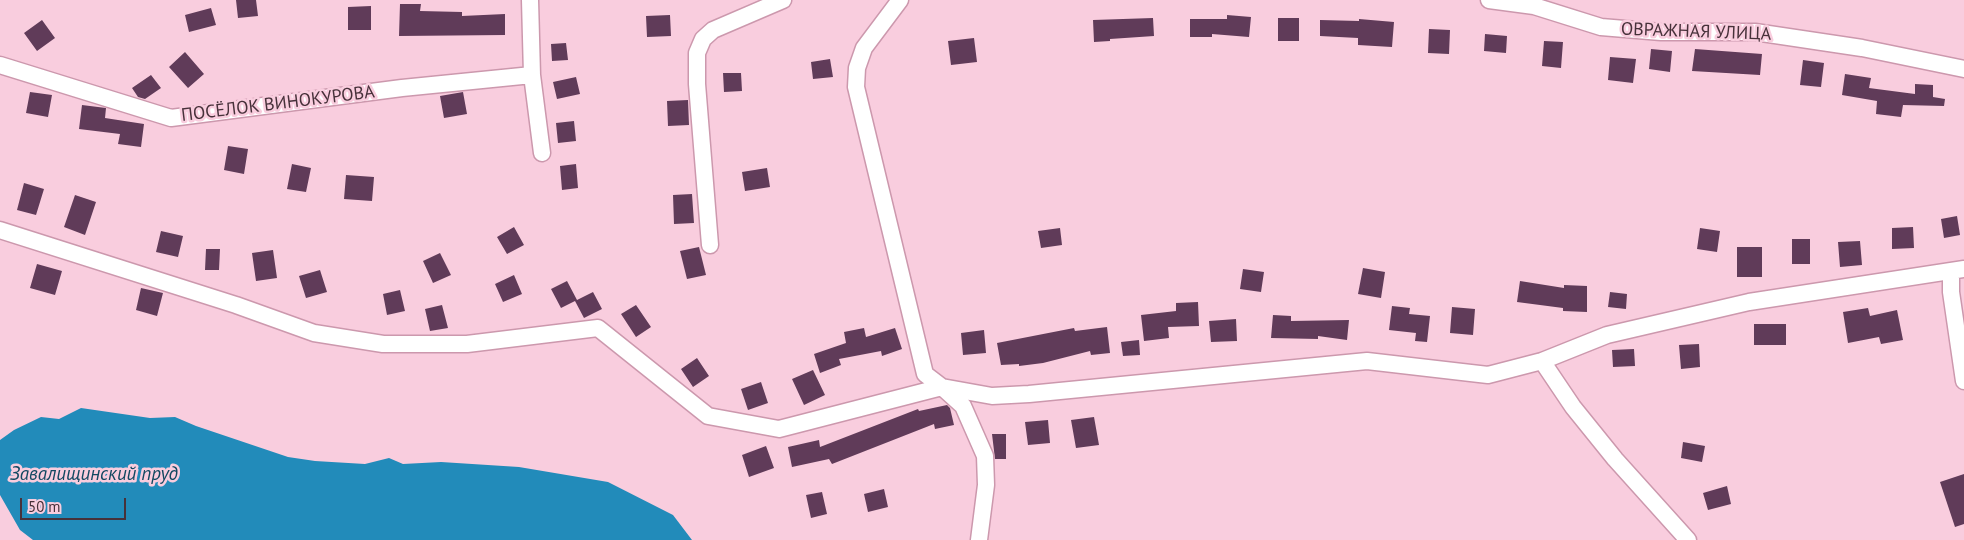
<!DOCTYPE html>
<meta charset="utf-8">
<style>
body{margin:0}
#map{position:relative;width:1964px;height:540px;overflow:hidden;background:#f9cdde;font-family:"PT Sans",sans-serif}
canvas{display:block}
.scale{position:absolute;left:20px;top:498px;width:106px;height:22px;box-sizing:border-box;border:2px solid #47313a;border-top:0;padding-left:6px;font-size:15px;line-height:18px;white-space:nowrap;color:#47313a;-webkit-text-stroke:4px #f9cdde;paint-order:stroke}
</style>
<div id="map">
<canvas width="1964" height="540"></canvas>
<div class="scale">50 m</div>
</div>
<script>
const ctx = document.querySelector('canvas').getContext('2d');
ctx.lineJoin = 'round';
function fillPath(path, color) {
  ctx.fillStyle = color;
  ctx.fill(path, 'evenodd');
}
function shape(rows) {
  const path = new Path2D();
  for (const r of rows) {
    path.moveTo(r[0], r[1]);
    for (let i = 2; i < r.length; i += 2) path.lineTo(r[i], r[i + 1]);
  }
  return path;
}
function strokePath(path, color, width, dash) {
  ctx.strokeStyle = color;
  ctx.lineWidth = width;
  ctx.lineCap = dash ? 'butt' : 'round';
  ctx.setLineDash(dash || []);
  ctx.stroke(path);
}
function drawText(font, color, halo, rows, align = 'center') {
  ctx.font = font + ' "PT Sans",sans-serif';
  ctx.lineWidth = 5;
  ctx.setLineDash([]);
  ctx.textBaseline = 'middle';
  ctx.strokeStyle = halo;
  ctx.fillStyle = color;
  for (const [text, x, y, turn = 0] of rows) {
    ctx.save();
    ctx.translate(x, y);
    ctx.rotate((+turn || 0) * Math.PI / 180);
    ctx.textAlign = isNaN(turn) ? turn : align;
    if (halo) ctx.strokeText(text, 0, 0);
    ctx.fillText(text, 0, 0);
    ctx.restore();
  }
}
fillPath(shape([
 [81,408,150,418,175,417,196,426,288,457,315,461,365,464,389,458,403,464,441,462,519,467,608,482,673,515,692,540,33,540,20,530,0,495,0,440,14,430,41,417,59,419]
]), '#228bba');
fillPath(shape([
 [236,0,256,0,258,16,238,18],
 [400,4,421,4,420,11,462,12,462,16,505,14,505,35,399,36],
 [371,6,371,30,348,30,348,7],
 [211,8,216,25,189,32,185,15],
 [670,15,671,36,647,37,646,16],
 [1227,15,1251,17,1249,37,1212,34,1212,37,1190,37,1190,19,1227,19],
 [1153,18,1154,36,1110,39,1110,41,1094,42,1093,20],
 [1278,18,1299,18,1299,41,1278,41],
 [1359,19,1394,22,1392,47,1358,45,1358,38,1320,36,1320,20,1359,21],
 [42,20,55,38,37,51,24,33],
 [1429,29,1450,30,1449,54,1428,53],
 [1485,34,1507,36,1506,53,1484,51],
 [974,38,977,62,951,65,948,41],
 [1544,41,1563,42,1561,68,1542,66],
 [566,43,568,60,552,61,551,44],
 [1651,49,1672,51,1670,72,1649,69],
 [1695,49,1762,54,1760,75,1692,71],
 [185,52,204,74,188,88,169,67],
 [1610,57,1636,59,1633,83,1608,80],
 [830,59,833,77,813,79,811,62],
 [1803,60,1824,63,1821,87,1800,85],
 [723,73,741,73,742,91,724,92],
 [1845,74,1871,78,1869,88,1915,94,1915,84,1933,85,1933,97,1945,99,1944,106,1903,105,1901,117,1876,114,1877,101,1842,95],
 [151,75,161,88,145,99,138,97,132,88],
 [576,77,580,94,557,99,553,82],
 [30,92,52,95,48,117,26,113],
 [463,92,467,114,444,118,440,96],
 [688,100,689,125,668,126,667,101],
 [82,105,106,108,105,118,144,124,141,147,118,144,120,134,79,129],
 [574,121,576,141,558,143,556,123],
 [228,146,248,149,244,174,224,170],
 [292,164,311,168,306,192,287,189],
 [576,164,578,188,562,190,560,166],
 [767,168,770,187,745,191,742,172],
 [346,175,374,177,372,201,344,199],
 [24,183,44,189,36,215,17,210],
 [692,194,694,223,674,224,673,195],
 [75,195,96,202,85,235,64,227],
 [1957,216,1960,235,1944,238,1941,219],
 [514,227,524,245,507,254,497,237],
 [1913,227,1914,248,1892,249,1892,228],
 [1060,228,1062,245,1041,248,1038,231],
 [1700,228,1720,231,1717,252,1697,249],
 [161,231,183,236,178,257,156,252],
 [1792,239,1810,239,1810,264,1792,264],
 [1860,241,1862,265,1840,267,1838,242],
 [699,247,706,275,687,279,680,251],
 [1737,247,1762,247,1762,277,1737,277],
 [206,249,220,249,219,270,205,270],
 [273,250,277,278,256,281,252,253],
 [440,253,451,275,433,283,423,261],
 [37,264,62,271,55,295,30,288],
 [1363,268,1385,272,1381,298,1358,294],
 [1243,269,1264,272,1261,292,1240,289],
 [320,270,327,292,306,298,299,276],
 [514,275,522,294,503,302,495,284],
 [567,281,577,300,561,308,551,289],
 [1520,281,1564,288,1564,285,1587,286,1587,312,1563,311,1563,308,1517,302],
 [141,288,163,293,157,316,136,310],
 [400,290,405,311,387,315,383,294],
 [593,292,602,309,584,318,575,301],
 [1610,292,1627,294,1626,309,1608,307],
 [1198,302,1199,326,1168,327,1169,338,1144,341,1141,315,1176,311,1176,303],
 [442,305,448,328,430,331,425,309],
 [636,305,651,327,636,337,621,314],
 [1392,306,1410,308,1409,314,1430,316,1427,342,1415,341,1416,333,1389,330],
 [1452,307,1475,309,1473,335,1450,333],
 [1868,308,1870,316,1897,310,1903,340,1881,344,1879,337,1848,343,1843,312],
 [1273,315,1291,316,1291,321,1349,320,1347,340,1318,336,1318,339,1271,338],
 [1236,319,1237,341,1211,342,1209,321],
 [1754,324,1786,324,1786,345,1754,345],
 [1107,327,1110,353,1091,355,1090,351,1043,363,1019,366,1019,364,1001,365,997,343,1074,328,1075,331],
 [864,328,866,337,895,328,902,349,882,356,881,351,839,359,841,365,820,373,814,354,846,343,844,332],
 [984,330,986,353,963,355,961,333],
 [1139,340,1140,355,1123,356,1121,342],
 [1699,344,1700,367,1681,369,1679,345],
 [1634,349,1635,366,1613,367,1612,350],
 [697,358,709,376,693,387,681,369],
 [813,370,825,395,804,405,792,379],
 [761,382,768,403,748,410,741,389],
 [947,405,950,408,954,425,935,429,934,424,832,464,829,459,792,467,788,447,819,440,820,447,918,409,919,411],
 [1094,417,1099,445,1076,448,1071,420],
 [1048,420,1050,443,1028,445,1025,422],
 [992,434,1006,434,1006,459,995,459],
 [1683,442,1705,446,1702,462,1681,458],
 [766,446,774,468,749,477,742,455],
 [1964,474,1964,524,1955,527,1940,482],
 [1727,486,1731,504,1708,510,1703,493],
 [884,489,888,507,868,512,864,494],
 [822,492,827,514,811,518,806,495]
]), '#603b59');
const minor = shape([
 [530,0,532,75,542,153],
 [900,0,864,48,857,68,856,87,925,374,942,387,992,396,1029,394,1367,361,1488,375,1542,361,1607,335,1749,302,1964,269],
 [1489,0,1534,6,1601,27,1661,32,1755,32,1862,48,1964,69],
 [0,65,171,118,402,88,532,75],
 [0,230,236,305,314,333,383,344,467,344,598,328,708,416,779,429,942,387,963,406,985,456,986,485,979,540],
 [710,245,697,84,697,53,703,39,713,30,783,0],
 [1951,271,1951,292,1964,381],
 [1542,361,1573,407,1615,459,1688,540]
]);
strokePath(minor, '#cc98ad', 19);
strokePath(minor, '#fff', 16);
drawText('18px', '#47313a', '#f9cdde', [
 ["ОВРАЖНАЯ УЛИЦА",1696,32,2],
 ["ПОСЁЛОК ВИНОКУРОВА",278,104,-7]
]);
drawText('italic 19px', '#124861', '#f9cdde', [
 ["Завалищинский пруд",94,475]
]);
</script>
